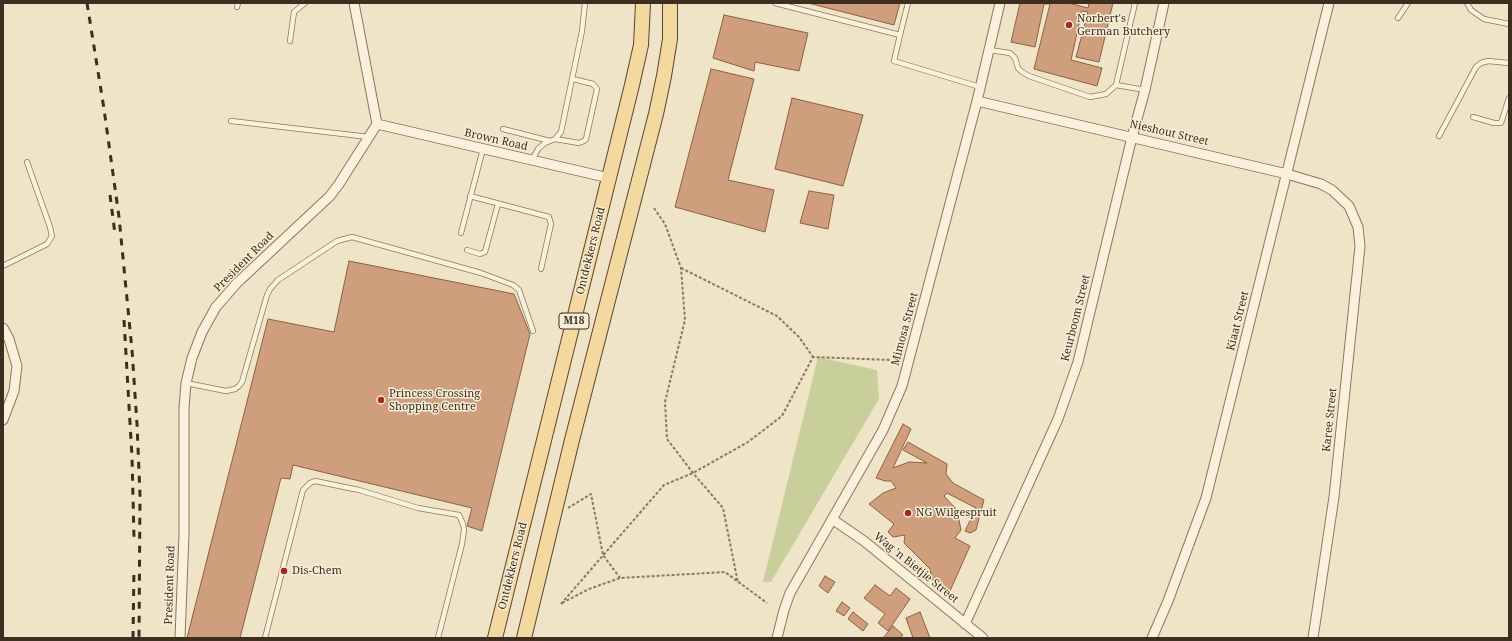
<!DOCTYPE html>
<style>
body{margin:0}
#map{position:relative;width:1512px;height:641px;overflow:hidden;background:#f0e4c8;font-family:"Noto Serif",serif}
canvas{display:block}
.frame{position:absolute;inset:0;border:4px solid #3d2e20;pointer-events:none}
</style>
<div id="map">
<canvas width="1512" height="641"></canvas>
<div class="frame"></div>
</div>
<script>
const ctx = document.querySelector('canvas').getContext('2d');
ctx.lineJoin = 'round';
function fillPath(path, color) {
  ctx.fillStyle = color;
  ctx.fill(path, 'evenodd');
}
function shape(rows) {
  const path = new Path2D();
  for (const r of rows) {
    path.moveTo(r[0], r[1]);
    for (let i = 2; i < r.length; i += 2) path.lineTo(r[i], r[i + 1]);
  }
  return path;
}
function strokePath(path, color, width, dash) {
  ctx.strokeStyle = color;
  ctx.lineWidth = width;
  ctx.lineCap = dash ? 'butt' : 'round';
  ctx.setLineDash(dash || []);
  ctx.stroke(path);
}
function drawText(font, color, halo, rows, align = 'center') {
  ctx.font = font + ' "Noto Serif",serif';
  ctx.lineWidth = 3;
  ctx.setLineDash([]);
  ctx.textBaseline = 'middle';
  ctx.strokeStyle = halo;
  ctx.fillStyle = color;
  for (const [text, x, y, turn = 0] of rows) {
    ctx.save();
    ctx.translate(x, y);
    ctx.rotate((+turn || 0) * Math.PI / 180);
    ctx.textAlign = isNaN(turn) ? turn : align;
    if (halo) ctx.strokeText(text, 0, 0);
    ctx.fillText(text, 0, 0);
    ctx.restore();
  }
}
fillPath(shape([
 [818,357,877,370,879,399,771,582,763,582]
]), '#c9cf9b');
const building = shape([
 [808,3,900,3,894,25,808,3],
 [1020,3,1069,3,1088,8,1089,3,1113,3,1099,62,1076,57,1088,12,1082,11,1071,60,1102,68,1097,86,1034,69,1050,4,1044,4,1035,47,1011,42,1020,3],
 [724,15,808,33,799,71,755,62,754,71,713,58,724,15],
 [711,69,754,79,728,180,774,190,765,232,675,207,711,69],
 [792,98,863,115,843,186,775,169,792,98],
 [809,191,834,195,828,229,800,223,809,191],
 [349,261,514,294,530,334,482,531,467,526,472,508,293,465,290,479,281,478,240,638,187,638,268,319,334,332,349,261],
 [903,424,911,429,893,468,909,462,927,463,903,450,908,442,947,464,946,474,953,483,984,500,976,530,970,533,965,531,976,508,947,493,944,496,957,510,961,530,955,538,970,546,950,591,932,579,930,569,904,543,905,535,893,537,888,532,894,524,869,504,883,493,896,488,891,481,885,481,876,478,903,424],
 [825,576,835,582,828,593,819,586,825,576],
 [875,585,890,596,896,588,910,599,888,631,878,623,885,614,864,598,875,585],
 [842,602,850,608,844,616,836,611,842,602],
 [853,612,868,624,863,631,848,619,853,612],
 [920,612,930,638,913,638,906,618,920,612],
 [893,626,903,635,900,638,883,638,893,626]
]);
fillPath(building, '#cf9f7d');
strokePath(building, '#8d5f41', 1);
const lane = shape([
 [775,3,900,35,894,61,980,87],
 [1467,3,1471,10,1484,19,1509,24],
 [237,7,238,3],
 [1398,18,1408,3],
 [900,35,908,3],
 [290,41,294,12,305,3],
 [989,50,1010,53,1015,58,1018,68,1022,72,1029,76,1090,97,1106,94,1116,85,1135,3],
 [1116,85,1145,90],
 [1473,117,1494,123,1501,123,1509,98],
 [231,121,369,137],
 [503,129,550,141],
 [1439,136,1476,67,1481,63,1488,61,1509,63],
 [555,139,579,143,584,141,586,139,597,89,593,84,573,79],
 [532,160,538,149,545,143,555,139,561,132,582,31,585,3],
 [470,196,549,217,551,224,541,269],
 [461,233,483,149],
 [467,250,480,254,485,252,498,204],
 [3,266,47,244,52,236,50,227,27,162],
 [186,383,226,391,235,389,239,386,242,382,267,295,270,289,278,280,337,241,352,237,481,273,513,285,519,290,533,331],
 [265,638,303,490,310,483,315,481,359,490,418,508,459,515,463,524,464,530,462,544,438,638]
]);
const street = shape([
 [977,101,1287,174,1321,184,1332,190,1349,206,1358,227,1360,246,1334,497,1313,638],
 [377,124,609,178],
 [3,328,9,339,17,366,14,391,3,420],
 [832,519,864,541,983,638],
 [965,624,1058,419,1078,362,1132,137,1145,90,1164,3],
 [180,638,184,534,184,408,186,383,192,358,202,332,216,307,237,283,330,196,339,184,377,124,354,3],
 [777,638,784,610,790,593,883,430,902,386,977,101,1000,3],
 [1152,638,1168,601,1206,498,1329,3]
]);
const primary = shape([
 [495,638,632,85,641,45,643,3],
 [524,638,572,440,656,114,664,76,670,39,670,3]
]);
strokePath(lane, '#8d765c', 6);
strokePath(street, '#8d765c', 11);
strokePath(primary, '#5b4430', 16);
strokePath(shape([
 [654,208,665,224,681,268,685,320,665,402,667,439,693,473,723,508,738,583],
 [681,268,777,316,799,337,813,357],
 [568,508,591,494,603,555,620,578],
 [562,603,589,589,620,578,725,572,767,603],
 [561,604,664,485,693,473,748,442,782,416,813,357,890,360]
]), '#8d765c', 2, [3, 2]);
strokePath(lane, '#faf1dc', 4.5);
strokePath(street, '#faf1dc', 9);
strokePath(primary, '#f3d9a0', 14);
strokePath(shape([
 [87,3,104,109,119,217,132,350,137,424,140,495,139,638],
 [110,195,115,234],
 [124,320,132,457,134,538],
 [133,638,134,568]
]), '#3d2e20', 3, [7, 7]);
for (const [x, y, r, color] of [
 [1069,25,4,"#9e2a2b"],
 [381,400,4,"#9e2a2b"],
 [908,513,4,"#9e2a2b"],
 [284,571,4,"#9e2a2b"]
]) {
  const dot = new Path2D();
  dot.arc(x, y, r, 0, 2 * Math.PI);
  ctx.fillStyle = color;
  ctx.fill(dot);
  strokePath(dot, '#f7eed8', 1.5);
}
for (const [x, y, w] of [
 [574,321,30]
]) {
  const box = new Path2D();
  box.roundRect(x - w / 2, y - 8, w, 16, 3);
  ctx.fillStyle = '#f7eed8';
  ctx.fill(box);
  strokePath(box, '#3d2e20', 1);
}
drawText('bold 10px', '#3d2e20', null, [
 ["M18",574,321]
]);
drawText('11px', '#3d2e20', '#f7eed8', [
 ["Norbert's",1077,19],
 ["German Butchery",1077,32],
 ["Princess Crossing",389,394],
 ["Shopping Centre",389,407],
 ["NG Wilgespruit",916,513],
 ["Dis-Chem",292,571]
], 'left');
drawText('11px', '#3d2e20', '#f7eed8', [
 ["Nieshout Street",1169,133,13],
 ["Brown Road",496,140,13],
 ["Ontdekkers Road",591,251,-76],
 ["President Road",244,262,-45],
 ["Keurboom Street",1076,318,-76],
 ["Kiaat Street",1238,321,-76],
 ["Mimosa Street",905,329,-75],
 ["Karee Street",1330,420,-84],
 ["Ontdekkers Road",513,566,-76],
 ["Wag 'n Bietjie Street",916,568,39],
 ["President Road",170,585,-88]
]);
</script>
